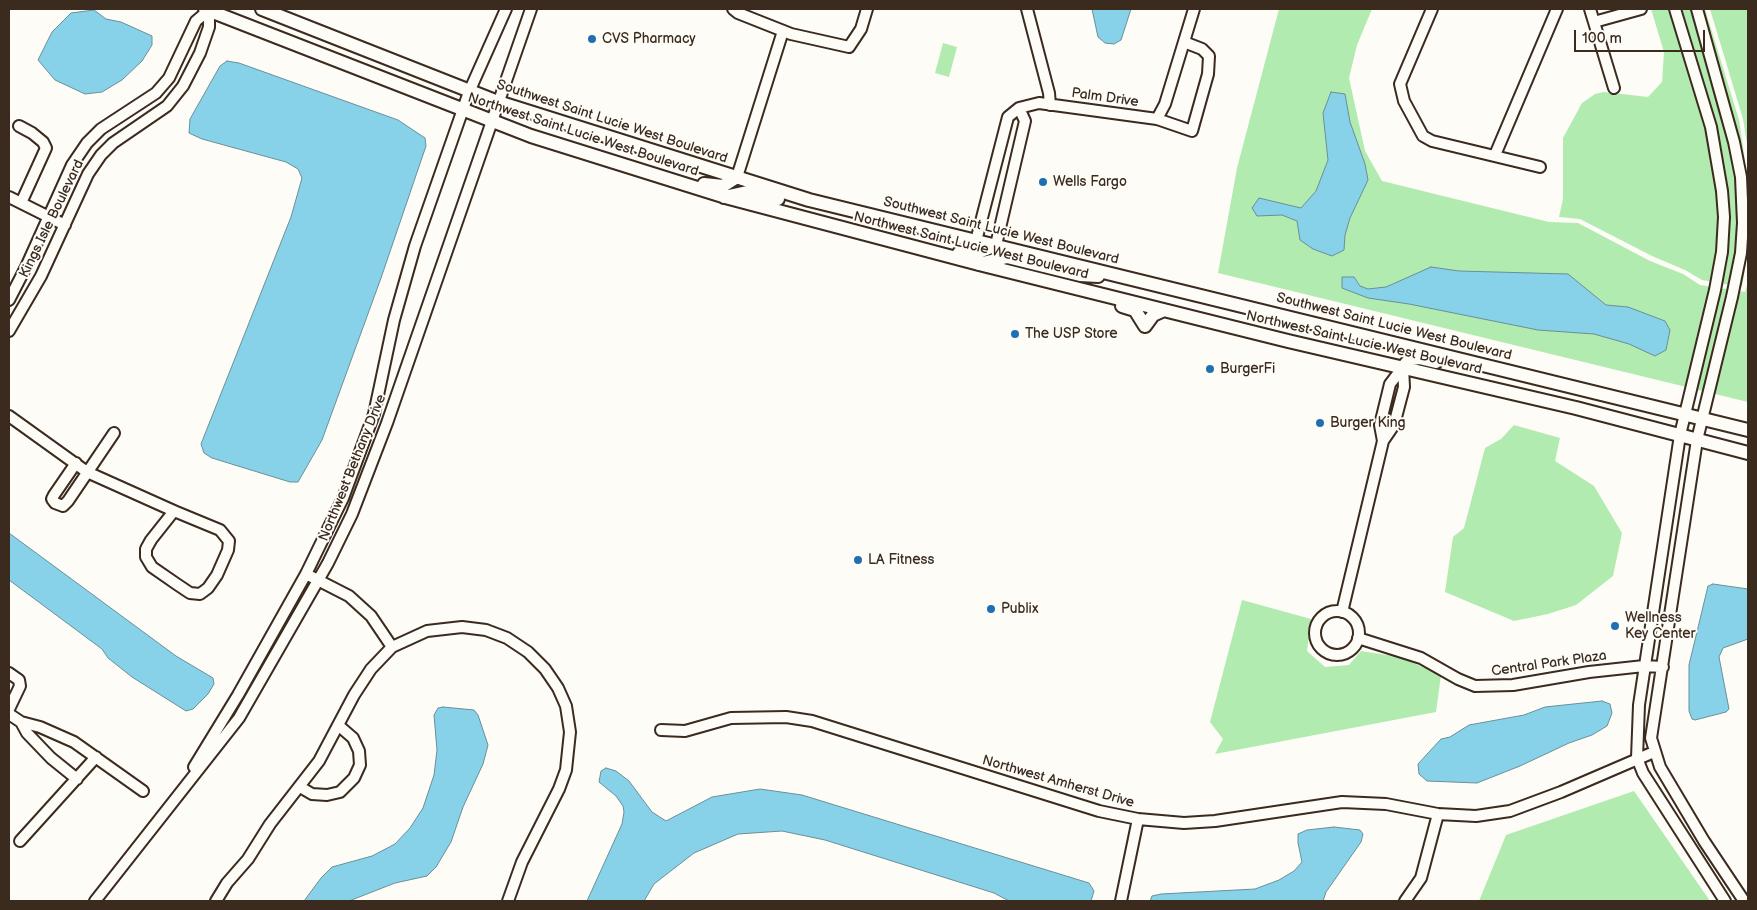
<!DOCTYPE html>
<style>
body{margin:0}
#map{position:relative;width:1757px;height:910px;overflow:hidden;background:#fdfcf7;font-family:"Balsamiq Sans",sans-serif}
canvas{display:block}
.frame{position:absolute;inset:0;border:10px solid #3b2a1e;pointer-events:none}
.scale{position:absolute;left:1574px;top:30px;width:131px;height:22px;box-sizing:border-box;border:2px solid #3b2a1e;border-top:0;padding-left:6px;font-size:15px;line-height:18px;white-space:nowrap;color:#3b2a1e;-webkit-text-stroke:4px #fdfcf7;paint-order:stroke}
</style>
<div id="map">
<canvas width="1757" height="910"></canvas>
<div class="frame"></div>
<div class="scale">100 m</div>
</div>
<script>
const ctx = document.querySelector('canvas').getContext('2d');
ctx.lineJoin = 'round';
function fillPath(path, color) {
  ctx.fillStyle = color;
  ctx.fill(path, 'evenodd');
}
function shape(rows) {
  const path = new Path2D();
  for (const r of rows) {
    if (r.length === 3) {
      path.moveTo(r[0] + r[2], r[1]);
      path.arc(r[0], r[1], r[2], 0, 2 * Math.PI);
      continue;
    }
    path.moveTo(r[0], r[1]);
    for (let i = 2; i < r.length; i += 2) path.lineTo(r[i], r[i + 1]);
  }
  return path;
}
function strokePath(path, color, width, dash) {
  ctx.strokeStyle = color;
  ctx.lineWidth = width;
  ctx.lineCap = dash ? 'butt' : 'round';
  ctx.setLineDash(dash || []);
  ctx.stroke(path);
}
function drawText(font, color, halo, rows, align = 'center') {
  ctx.font = font + ' "Balsamiq Sans",sans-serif';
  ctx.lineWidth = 4;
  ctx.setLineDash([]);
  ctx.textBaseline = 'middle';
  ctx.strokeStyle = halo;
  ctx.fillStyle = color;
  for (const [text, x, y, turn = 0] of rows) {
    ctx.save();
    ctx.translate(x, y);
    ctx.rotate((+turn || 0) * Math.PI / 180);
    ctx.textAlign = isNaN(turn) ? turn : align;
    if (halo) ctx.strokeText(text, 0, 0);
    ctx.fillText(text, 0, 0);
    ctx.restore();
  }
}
fillPath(shape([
 [1279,9,1372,9,1357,45,1349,78,1365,151,1382,181,1549,222,1578,223,1650,261,1683,274,1700,285,1745,292,1748,282,1748,402,1218,273,1237,168],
 [1651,9,1705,9,1739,120,1748,181,1748,250,1742,287,1702,280,1685,270,1652,256,1580,219,1559,217,1563,199,1563,138,1582,103,1595,94,1604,92,1648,97,1662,82,1664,52],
 [1710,9,1748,9,1748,150,1743,119],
 [943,43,957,47,949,77,935,73],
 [1514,425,1560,438,1555,461,1594,486,1622,533,1613,576,1576,605,1548,614,1514,621,1445,592,1453,537,1464,528,1485,448,1501,439],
 [1242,600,1311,619,1307,651,1325,667,1349,665,1361,651,1399,657,1441,675,1436,712,1215,754,1223,739,1210,722],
 [1634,791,1710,901,1479,901,1506,835]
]), '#b1ebaf');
const water = shape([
 [1092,9,1131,9,1121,40,1114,44,1105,43,1098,37,1092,9],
 [94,10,106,19,121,22,152,36,152,45,142,61,122,80,102,92,85,94,55,80,38,60,52,32,71,13,94,10],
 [227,61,239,63,398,120,425,138,426,146,381,278,322,440,298,482,290,482,212,458,204,453,201,444,291,217,302,178,298,169,286,162,202,139,189,133,190,119,220,66,227,61],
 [1331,92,1345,94,1350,122,1365,164,1368,180,1350,218,1345,235,1344,250,1332,256,1313,249,1300,240,1297,221,1282,215,1257,216,1252,208,1259,198,1301,208,1316,191,1328,160,1323,113,1331,92],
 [1431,267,1459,271,1568,274,1606,305,1628,307,1665,321,1670,330,1666,350,1655,356,1629,344,1594,334,1538,330,1409,304,1368,298,1342,288,1342,277,1354,277,1360,286,1368,289,1386,287,1431,267],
 [9,533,176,656,213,678,214,684,208,694,193,709,186,711,132,677,108,658,102,649,9,580,9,533],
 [1713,584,1748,589,1748,639,1723,648,1719,657,1729,709,1726,712,1695,720,1692,719,1689,711,1689,665,1708,586,1713,584],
 [1602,701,1610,704,1612,713,1607,726,1592,735,1569,743,1520,766,1477,783,1427,781,1419,774,1418,764,1441,739,1450,737,1469,725,1524,715,1545,707,1602,701],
 [443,707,474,710,478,715,488,745,483,764,463,807,451,842,436,867,427,876,395,883,349,901,304,901,321,878,332,867,372,856,395,844,410,828,423,808,434,775,437,750,434,715,438,708,443,707],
 [606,768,616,771,629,781,652,812,666,821,712,797,760,789,802,795,1089,883,1094,891,1091,901,1009,901,994,893,825,840,782,831,738,834,694,853,654,884,644,901,587,901,622,824,624,812,623,806,616,796,599,782,601,771,606,768],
 [1334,827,1360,830,1363,834,1361,842,1326,892,1323,901,1150,901,1152,896,1161,894,1255,889,1279,880,1294,871,1302,862,1298,843,1298,834,1307,830,1334,827]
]);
fillPath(water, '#88d2e9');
strokePath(water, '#698f98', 1);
const minor = shape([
 [733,9,738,13,791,34,849,47,861,29,867,9],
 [1027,9,1049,93,1050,105],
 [1432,9,1400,84,1404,101,1423,136,1432,141,1540,167],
 [1590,9,1614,88],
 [1675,9,1711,127,1722,191,1724,217,1722,252,1715,290,1680,435,1639,705,1637,758,1643,773,1725,901],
 [1697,9,1734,142,1741,177,1743,223,1741,253,1732,297,1697,440,1651,738,1660,767,1704,841,1744,901],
 [1594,22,1641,9],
 [1157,119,1192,131,1208,74,1209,56,1202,49,1184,42],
 [19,126,32,133,43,142,46,148,21,203],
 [1495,155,1557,9],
 [737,177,783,31],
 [9,197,65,225],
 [976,241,1008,117,1019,108,1039,103,1157,119,1165,104,1194,9],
 [996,245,1025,121,1019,108],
 [9,300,26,267,72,165,87,143,101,129,156,93,169,78,196,21,209,10],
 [9,331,41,276,88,174,101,155,113,143,167,106,183,86,200,53,209,27,209,9],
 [9,416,87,472,174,511],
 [1383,441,1380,425,1390,384,1403,367],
 [76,463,54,495,52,499,55,503,63,506,68,501,114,433],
 [174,511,220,530,229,541,228,550,217,575,208,588,200,594,190,593,178,585,152,567,146,557,146,549,151,540,174,511],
 [306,574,349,596,371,616,392,647],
 [1337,633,22],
 [1342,612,1383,441,1394,425,1404,387,1403,367],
 [1358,638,1421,658,1458,679,1475,686,1513,685,1589,672,1644,666,1663,667],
 [9,673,19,680,20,686,9,709],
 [9,714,21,722,27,733,51,758,77,779],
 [21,722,40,727,74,742,143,791],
 [661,730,685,731,731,718,786,717,812,721,1099,811,1138,819,1184,823,1215,821,1342,802,1386,804,1438,814,1476,816,1510,811,1561,792,1654,752],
 [194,767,238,695,306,574,343,498,374,414,394,320,415,246,469,92,506,9],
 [300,787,312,794,327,795,340,792,354,778,360,765,359,751,353,738,338,725],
 [20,841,96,757],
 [95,901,239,718,328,563,352,514,387,423,531,9],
 [216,901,227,883,248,859,270,824,319,761,354,695,371,669,392,647,427,631,462,627,486,630,507,638,528,652,545,669,558,688,566,706,570,732,566,770,559,789,522,862,508,901],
 [1121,901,1138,819],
 [1405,901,1421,878,1438,814]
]);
const major = shape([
 [205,9,531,136,729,198,979,264,1288,341,1576,408,1748,453],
 [262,9,498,102,809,200,1748,430],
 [704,184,723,186,737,177],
 [724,197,747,192,778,199],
 [959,253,974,254,996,245],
 [979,264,1007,257,1080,275,1098,276],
 [1122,306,1135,310,1145,326,1153,315,1164,310],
 [1403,367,1410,359,1419,358,1436,362]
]);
strokePath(minor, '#3b2a1e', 14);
strokePath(major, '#3b2a1e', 16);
strokePath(minor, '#fdfcf7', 10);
strokePath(major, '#fdfcf7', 12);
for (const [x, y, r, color] of [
 [592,39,5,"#1f6fb2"],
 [1043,182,5,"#1f6fb2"],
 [1015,334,5,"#1f6fb2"],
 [1210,369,5,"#1f6fb2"],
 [1320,423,5,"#1f6fb2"],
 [858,560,5,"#1f6fb2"],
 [991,609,5,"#1f6fb2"],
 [1615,626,5,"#1f6fb2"]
]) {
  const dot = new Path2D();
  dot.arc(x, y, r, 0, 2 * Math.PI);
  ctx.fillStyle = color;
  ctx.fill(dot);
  strokePath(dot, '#fdfcf7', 2);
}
drawText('14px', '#3b2a1e', '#fdfcf7', [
 ["CVS Pharmacy",602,39],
 ["Wells Fargo",1053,182],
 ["The USP Store",1025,334],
 ["BurgerFi",1220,369],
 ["Burger King",1330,423],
 ["LA Fitness",868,560],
 ["Publix",1001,609],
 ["Wellness",1625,618],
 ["Key Center",1625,634]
], 'left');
drawText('14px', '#3b2a1e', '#fdfcf7', [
 ["Palm Drive",1105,98,8],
 ["Southwest Saint Lucie West Boulevard",612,122,18],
 ["Northwest Saint Lucie West Boulevard",583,135,18],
 ["Kings Isle Boulevard",52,219,-64],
 ["Southwest Saint Lucie West Boulevard",1001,231,14],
 ["Northwest Saint Lucie West Boulevard",971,246,14],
 ["Southwest Saint Lucie West Boulevard",1394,327,14],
 ["Northwest Saint Lucie West Boulevard",1364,343,13],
 ["Northwest Bethany Drive",353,468,-68],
 ["Central Park Plaza",1549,664,-8],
 ["Northwest Amherst Drive",1058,782,16]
]);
</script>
